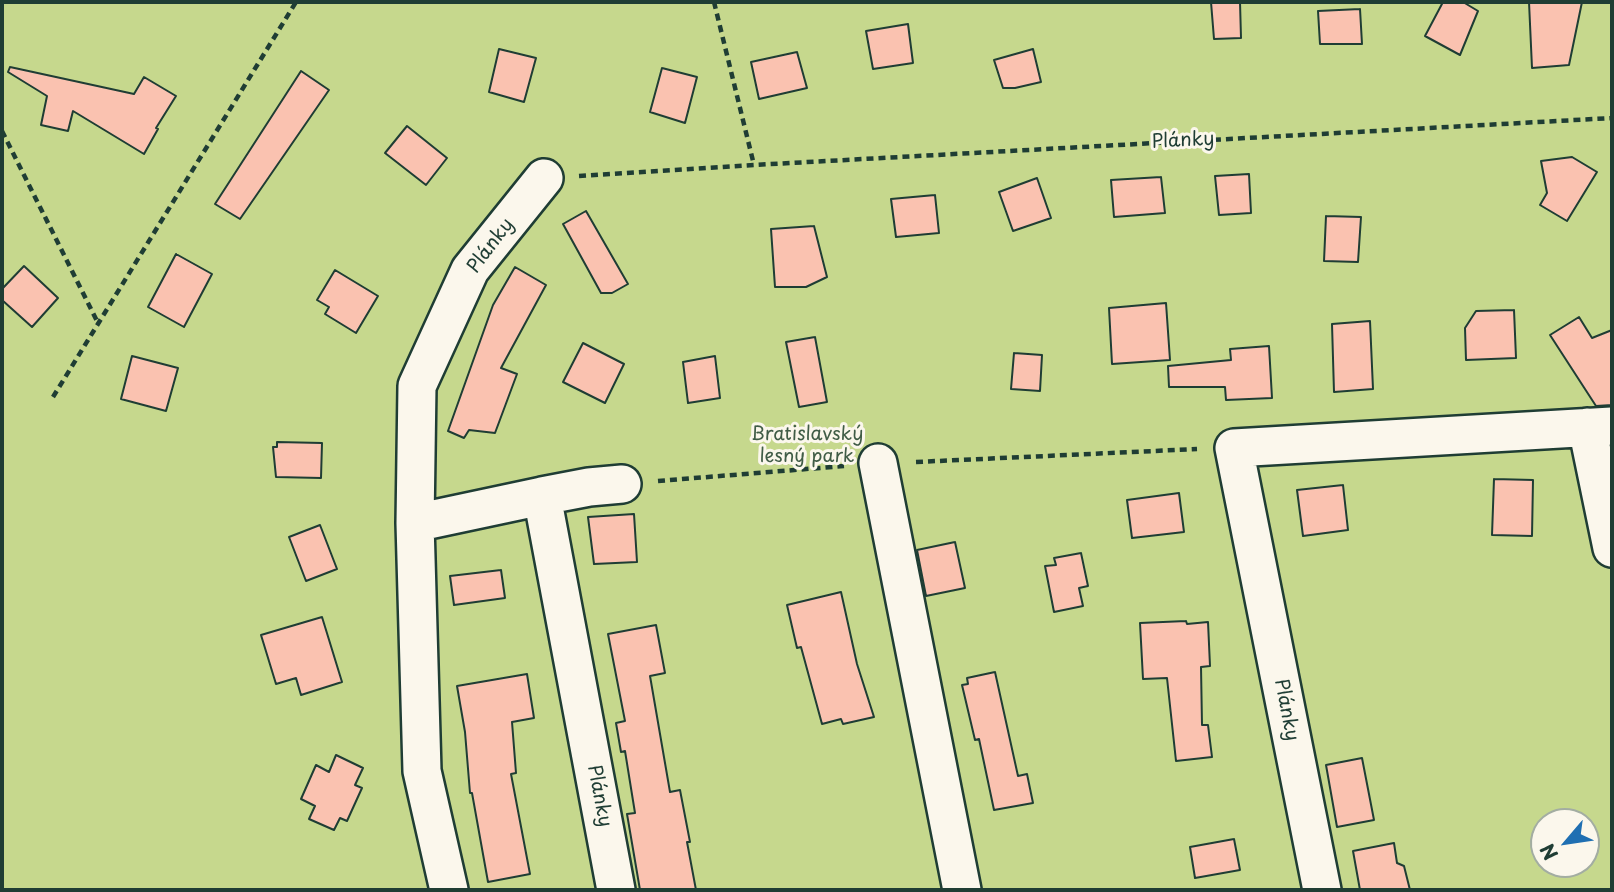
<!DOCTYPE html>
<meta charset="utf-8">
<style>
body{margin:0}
#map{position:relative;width:1614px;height:892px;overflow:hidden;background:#fbe7da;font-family:"Playpen Sans",sans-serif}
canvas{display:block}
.frame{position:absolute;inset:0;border:4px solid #1f3d34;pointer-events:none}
.north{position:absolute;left:1530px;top:808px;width:70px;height:70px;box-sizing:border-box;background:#fbf7ec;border:2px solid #a3ada2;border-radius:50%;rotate:241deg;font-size:19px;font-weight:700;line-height:28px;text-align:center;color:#1f3d34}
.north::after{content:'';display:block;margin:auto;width:24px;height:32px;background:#1f6fb2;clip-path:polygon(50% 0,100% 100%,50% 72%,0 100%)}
</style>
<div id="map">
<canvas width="1614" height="892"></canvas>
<div class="frame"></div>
<div class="north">N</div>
</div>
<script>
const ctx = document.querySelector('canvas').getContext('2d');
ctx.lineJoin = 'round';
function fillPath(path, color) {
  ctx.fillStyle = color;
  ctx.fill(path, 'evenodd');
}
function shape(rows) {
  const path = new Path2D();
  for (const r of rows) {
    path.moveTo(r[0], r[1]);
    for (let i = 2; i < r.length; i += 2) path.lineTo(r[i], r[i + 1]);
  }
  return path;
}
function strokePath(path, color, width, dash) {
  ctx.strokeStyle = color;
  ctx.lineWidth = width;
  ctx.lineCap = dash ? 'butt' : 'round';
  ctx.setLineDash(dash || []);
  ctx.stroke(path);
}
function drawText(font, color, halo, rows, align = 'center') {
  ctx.font = font + ' "Playpen Sans",sans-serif';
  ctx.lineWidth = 6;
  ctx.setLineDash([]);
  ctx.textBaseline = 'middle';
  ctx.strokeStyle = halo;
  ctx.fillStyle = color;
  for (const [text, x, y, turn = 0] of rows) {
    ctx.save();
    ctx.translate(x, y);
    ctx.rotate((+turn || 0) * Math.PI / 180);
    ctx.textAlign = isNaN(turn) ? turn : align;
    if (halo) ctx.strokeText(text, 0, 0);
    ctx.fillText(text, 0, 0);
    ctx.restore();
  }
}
fillPath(shape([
 [2,2,1612,2,1612,890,2,890],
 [1544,822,1586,822,1586,864,1544,864]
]), '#c6d88d');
const building = shape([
 [1211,2,1240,2,1241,38,1214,39,1211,2],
 [1443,2,1463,2,1478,11,1460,55,1425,36,1443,2],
 [1529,2,1582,2,1569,65,1532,68,1529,2],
 [1360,9,1362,44,1320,44,1318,11,1360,9],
 [908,24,913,63,873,69,866,31,908,24],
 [499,49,536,58,524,102,489,92,499,49],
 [1033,49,1041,82,1015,88,1003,88,994,60,1033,49],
 [797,52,807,88,759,99,751,62,797,52],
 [10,67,134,94,144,77,176,96,156,128,158,129,144,154,73,111,68,131,41,125,47,96,8,72,10,67],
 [662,68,697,77,685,123,650,112,662,68],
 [301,71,329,90,240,219,215,204,301,71],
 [407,126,447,158,426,185,385,153,407,126],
 [1572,157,1597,172,1567,221,1540,205,1547,193,1541,161,1572,157],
 [1249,174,1251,213,1219,215,1215,176,1249,174],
 [1161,177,1165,213,1114,217,1111,180,1161,177],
 [1037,178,1051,218,1013,231,999,192,1037,178],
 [935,195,939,233,896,237,891,199,935,195],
 [586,211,628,284,612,293,601,293,563,224,586,211],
 [1326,216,1361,217,1358,262,1324,261,1326,216],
 [814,226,827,277,806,287,775,287,771,229,814,226],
 [176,254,212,274,184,327,148,307,176,254],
 [24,266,58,298,32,327,2,300,2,289,24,266],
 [515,267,546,285,501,368,517,374,495,433,469,430,464,438,448,431,493,305,515,267],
 [335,270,378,296,356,333,325,314,329,307,317,300,335,270],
 [1166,303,1170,360,1112,364,1109,308,1166,303],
 [1514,310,1516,358,1466,360,1465,328,1476,311,1514,310],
 [1579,317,1592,338,1612,330,1612,405,1596,406,1550,335,1579,317],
 [1370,321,1373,389,1334,392,1332,324,1370,321],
 [815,337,827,402,799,407,786,342,815,337],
 [583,343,624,364,605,403,563,382,583,343],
 [1269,346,1272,398,1226,400,1225,387,1169,387,1168,366,1231,360,1230,349,1269,346],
 [1014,353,1042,355,1040,391,1011,389,1014,353],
 [132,356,178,368,166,411,121,399,132,356],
 [715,356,720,398,688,403,683,362,715,356],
 [277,442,322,443,321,478,276,477,273,447,277,447,277,442],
 [1494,479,1533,480,1532,536,1492,535,1494,479],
 [1343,485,1348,530,1303,536,1297,490,1343,485],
 [1179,493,1184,532,1132,538,1127,500,1179,493],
 [634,514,637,562,594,564,588,517,634,514],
 [320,525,337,569,306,581,289,537,320,525],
 [955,542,965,588,926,596,917,550,955,542],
 [1081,553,1088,586,1079,588,1083,606,1054,612,1045,566,1056,565,1054,558,1081,553],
 [501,570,505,598,454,605,450,576,501,570],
 [841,592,857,664,874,717,843,724,841,719,822,724,801,647,797,648,787,605,841,592],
 [322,617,342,682,301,695,296,678,276,684,261,635,322,617],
 [1186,621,1187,624,1208,622,1210,666,1201,667,1202,725,1208,725,1212,757,1176,761,1167,678,1143,679,1140,623,1186,621],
 [656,625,665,673,650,676,670,792,680,790,690,842,687,842,696,890,640,890,627,814,635,813,625,751,621,752,616,723,625,721,608,634,656,625],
 [995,672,1018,776,1027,774,1033,803,994,810,979,739,975,740,962,685,968,684,967,678,995,672],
 [527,674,534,718,512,722,516,773,511,774,530,874,488,882,472,793,470,793,465,732,457,686,527,674],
 [336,755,363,768,355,785,362,788,347,821,340,818,334,830,309,819,315,806,301,799,316,765,329,772,336,755],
 [1362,758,1374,820,1337,827,1326,765,1362,758],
 [1234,839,1240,870,1195,878,1190,847,1234,839],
 [1394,843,1397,863,1404,866,1410,890,1360,890,1353,851,1394,843]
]);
fillPath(building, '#fac2b0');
strokePath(building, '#1f3d34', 2);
const minor = shape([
 [1587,427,1612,548],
 [878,463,962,890],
 [542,496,589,487,622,484],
 [415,523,542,496,616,890],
 [449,890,422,771,415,523,417,386,470,270,544,178],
 [1322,890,1234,448,1612,426]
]);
strokePath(minor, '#1f3d34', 42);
strokePath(shape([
 [714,2,754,165],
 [2,131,98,323],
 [579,176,754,165,1612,118],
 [53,397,296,2],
 [916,462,1197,449],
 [658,481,844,466]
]), '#1f3d34', 4.5, [7, 5]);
strokePath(minor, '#fbf7ec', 37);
drawText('19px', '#1f3d34', '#fbf7ec', [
 ["Plánky",1183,141,-3],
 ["Plánky",491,246,-53],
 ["Plánky",1286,710,79],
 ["Plánky",599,796,79]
]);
drawText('19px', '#405c46', '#fbf7ec', [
 ["Bratislavský",807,435],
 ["lesný park",807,457]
]);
</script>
